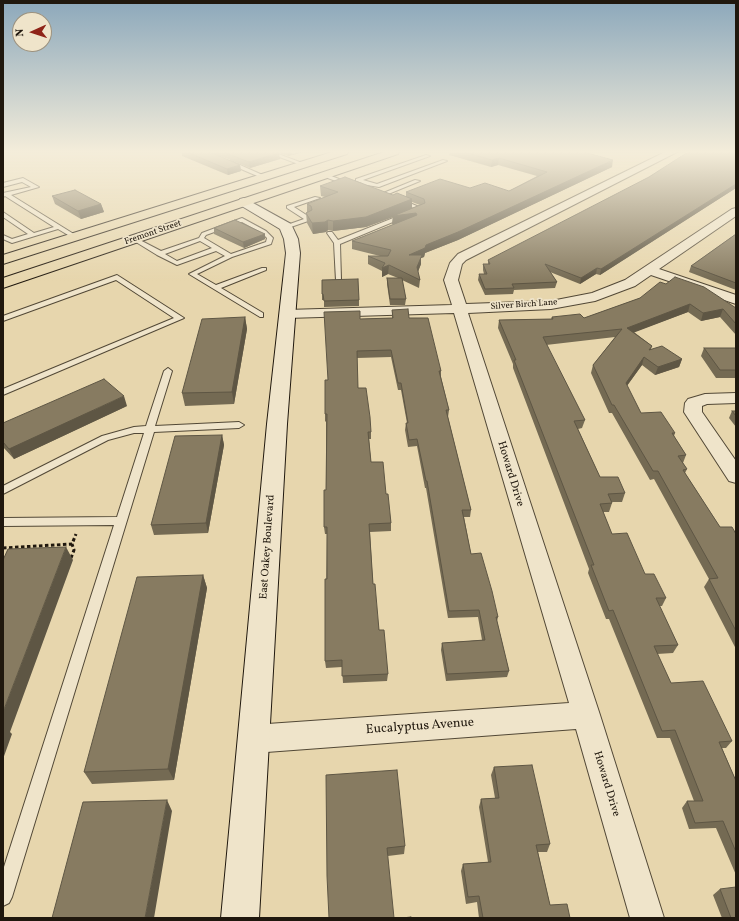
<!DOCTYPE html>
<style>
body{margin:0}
#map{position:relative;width:739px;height:921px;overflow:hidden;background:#e7d6ad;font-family:Vollkorn,serif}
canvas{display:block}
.frame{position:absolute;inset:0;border:4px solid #20180e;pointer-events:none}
.north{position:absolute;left:12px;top:12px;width:40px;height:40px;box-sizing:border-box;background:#efe4ca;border:1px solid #9c927f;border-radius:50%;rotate:267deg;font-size:11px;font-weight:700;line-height:16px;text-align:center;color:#20180e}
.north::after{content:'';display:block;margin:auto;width:14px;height:18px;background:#8f2418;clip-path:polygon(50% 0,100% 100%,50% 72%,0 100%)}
</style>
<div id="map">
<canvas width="739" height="921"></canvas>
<div class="frame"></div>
<div class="north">N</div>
</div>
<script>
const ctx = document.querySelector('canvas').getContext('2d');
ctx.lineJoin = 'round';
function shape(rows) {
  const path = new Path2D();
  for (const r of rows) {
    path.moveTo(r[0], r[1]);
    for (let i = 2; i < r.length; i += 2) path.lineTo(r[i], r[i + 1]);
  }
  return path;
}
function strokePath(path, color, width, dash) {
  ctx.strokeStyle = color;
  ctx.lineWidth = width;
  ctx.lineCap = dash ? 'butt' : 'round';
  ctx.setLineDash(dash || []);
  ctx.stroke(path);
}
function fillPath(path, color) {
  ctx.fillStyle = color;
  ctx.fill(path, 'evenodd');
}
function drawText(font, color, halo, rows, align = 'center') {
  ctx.font = font + ' Vollkorn,serif';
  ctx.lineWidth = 3.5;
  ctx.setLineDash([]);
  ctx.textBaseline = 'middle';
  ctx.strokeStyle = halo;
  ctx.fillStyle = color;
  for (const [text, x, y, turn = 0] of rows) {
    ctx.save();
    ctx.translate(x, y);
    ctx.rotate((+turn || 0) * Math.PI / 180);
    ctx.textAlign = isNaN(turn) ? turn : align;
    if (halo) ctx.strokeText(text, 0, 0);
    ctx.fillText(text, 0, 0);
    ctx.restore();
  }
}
const lane = shape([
 [266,152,273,152,305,164,301,165,266,152],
 [291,152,300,152,293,154,291,152],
 [426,155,430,156,363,180,377,184,443,160,447,161,379,187,367,185,356,189,353,187,362,183,356,181,356,179,426,155],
 [227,161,231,161,267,177,262,178,227,163,227,161],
 [322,174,326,174,352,184,347,185,322,176,322,174],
 [23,178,39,187,11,195,77,236,77,238,73,238,58,229,12,243,3,239,3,235,12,239,28,234,3,217,3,212,34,233,54,227,5,196,3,197,3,193,31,187,22,182,3,187,3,183,23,178],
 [415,180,420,181,381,197,376,196,415,180],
 [315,197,320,198,294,207,311,218,311,220,288,228,284,228,284,226,304,219,287,208,287,206,315,197],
 [400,199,424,209,340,244,341,280,336,281,334,243,327,233,328,232,332,232,338,240,416,209,398,202,397,201,400,199],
 [242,218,266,231,273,238,271,244,232,257,197,274,216,285,262,268,266,268,266,270,221,288,263,313,263,317,260,317,189,274,225,256,216,251,177,265,157,255,131,239,136,238,161,251,199,238,202,233,242,218],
 [242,222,262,233,267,238,266,242,231,254,204,238,206,235,242,222],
 [200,241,212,248,177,261,165,254,200,241],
 [117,275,184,318,3,395,3,389,174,318,116,280,3,321,3,316,117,275],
 [168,368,172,371,155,426,239,422,244,425,239,428,154,432,12,897,9,903,3,906,3,870,114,525,3,526,3,518,117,517,144,433,134,433,108,440,3,494,3,486,102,436,134,427,146,426,164,371,168,368]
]);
const street = shape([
 [665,152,677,152,466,260,462,264,458,280,466,304,551,301,592,293,625,280,732,209,736,208,736,216,659,269,736,295,736,304,651,275,635,286,595,301,551,309,468,313,600,715,664,918,630,918,576,729,253,753,243,749,239,739,243,729,253,725,569,703,454,313,287,318,282,317,280,314,282,311,287,310,452,305,444,280,450,263,458,254,665,152],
 [736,393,736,403,707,404,702,406,702,412,736,461,736,483,729,481,684,412,685,403,688,399,705,394,736,393]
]);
const secondary = shape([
 [244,198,291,224,298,239,300,253,287,424,259,918,221,918,267,424,286,253,284,239,280,229,240,205,238,202,240,199,244,198]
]);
const primary = shape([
 [332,152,348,152,347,154,3,264,3,255,332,152],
 [384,152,399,152,398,154,3,288,3,278,384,152]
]);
strokePath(lane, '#524836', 2);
strokePath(street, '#524836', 2);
strokePath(secondary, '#20180e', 2);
strokePath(primary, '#20180e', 2);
strokePath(shape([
 [3,548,72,544,76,534],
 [71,558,74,550,72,544]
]), '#20180e', 3, [3.5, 2.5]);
fillPath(lane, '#efe4ca');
fillPath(street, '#efe4ca');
fillPath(secondary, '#efe4ca');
fillPath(primary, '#e7d6ad');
fillPath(shape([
 [182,152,276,152,280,159,250,168,218,155,240,165,241,171,228,175,182,156],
 [277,152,292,152,292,155,288,156],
 [450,152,584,152,612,167,458,240,425,253,424,257,421,258,421,264,418,272,420,280,419,288,402,280,406,299,405,305,390,305,387,284,387,278,398,278,388,274,382,277,382,271,368,264,368,256,380,256,352,249,352,241,394,224,392,224,393,217,366,227,333,231,328,230,326,232,313,234,307,223,306,213,307,212,307,204,325,197,321,196,320,186,406,197,406,192,470,188,509,191,537,176,498,165,491,167,449,155],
 [412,202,420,205,412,208],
 [736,152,736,188,600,275,596,274,580,284,550,272,557,282,555,288,514,290,513,294,485,295,478,280,479,274,484,274,483,270,483,264,488,264,488,260],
 [52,196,101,204,104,212,81,219,55,204],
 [214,228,265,234,265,239,244,248,214,234],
 [736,234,736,290,689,272,691,266],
 [322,294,359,300,359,306,324,307,324,300,322,300],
 [640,298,736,308,736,335,720,317,701,321,688,312,634,332,652,346,651,349,682,359,679,367,655,375,642,365,627,386,641,413,675,433,674,436,686,455,683,463,687,469,685,473,720,527,736,534,736,649,704,587,709,579,654,479,650,480,612,413,609,413,591,373,593,365,615,337,546,345,585,420,582,428,578,429,600,477,625,493,622,502,611,502,612,503,609,512,603,512,612,534,645,574,666,598,662,606,659,606,678,645,673,653,657,654,671,683,732,741,726,748,722,748,736,781,736,875,716,828,689,829,682,808,687,801,694,801,670,738,657,738,609,619,606,619,588,573,589,569,513,368,513,364,498,328,499,320,551,319,552,317,584,318],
 [392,310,409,318,441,371,441,377,449,410,448,417,471,510,470,517,464,517,471,554,498,617,497,621,509,671,507,677,446,681,441,650,442,643,482,640,478,617,448,618,426,488,425,488,417,446,408,447,405,430,406,423,407,423,401,390,398,390,391,357,357,358,358,388,371,432,371,439,369,439,371,462,386,494,391,523,391,531,370,532,373,584,379,630,388,674,387,681,343,683,342,667,326,668,325,661,327,534,325,534,324,527,326,490,326,421,325,422,325,414,328,380,360,319,392,318],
 [245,317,247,329,234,404,185,406,182,393],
 [704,348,736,348,736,378,716,378,701,356],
 [127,406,14,459,3,447,3,423],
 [732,411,736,411,736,427,729,418],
 [222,435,224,445,208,533,154,535,151,525],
 [203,575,207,588,174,780,92,784,84,772],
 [494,767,550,844,547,852,538,852,550,905,570,918,479,918,477,902,466,904,461,871,463,864,488,862,479,807,481,799,495,798,491,775],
 [326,775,405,846,404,854,388,856],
 [720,889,736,918,722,918,713,895]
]), '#746a53');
fillPath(shape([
 [288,152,292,152,292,155,288,156],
 [279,153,280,159,250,168,249,162],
 [499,158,498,165,491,167,492,160],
 [613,160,612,167,458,240,425,253,424,257,421,258,421,264,416,276,409,255,426,245],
 [240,165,241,171,228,175,227,169],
 [736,184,736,188,600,275,601,269],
 [412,199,412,209,416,213,416,221,392,224,393,217,366,227,333,231,333,221],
 [101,204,104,212,81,219,78,211],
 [328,220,328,230,326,232,313,234,312,223],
 [265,234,265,239,244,248,243,242],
 [389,265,388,274,382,277,382,268],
 [597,268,596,274,580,284,581,278],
 [690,304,688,312,625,336,627,328],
 [723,309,720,317,701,321,703,313],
 [245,317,247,329,234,404,232,392],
 [644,357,642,365,623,391,626,383],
 [682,359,679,367,655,375,658,367],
 [124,396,127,406,14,459,9,449],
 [222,435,224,445,208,533,206,523],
 [66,547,73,560,10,732,12,734,3,759,3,712],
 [203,575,207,588,174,780,168,769],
 [167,800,172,811,154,918,145,918]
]), '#5e5644');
const building = shape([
 [187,152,210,152,240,165,227,169,187,152],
 [223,152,276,152,279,153,249,162,223,152],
 [464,152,584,152,613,160,458,232,426,245,425,248,409,255,422,255,417,267,420,280,389,265,382,268,385,263,368,256,388,256,391,250,352,241,417,215,416,213,393,216,425,203,424,199,406,192,440,179,470,188,485,183,509,191,547,172,499,158,492,160,464,152],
 [688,152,736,152,736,184,601,269,597,268,581,278,545,264,557,282,512,284,514,288,485,289,479,274,487,274,483,264,490,264,488,260,649,177,688,152],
 [345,177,393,195,397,193,412,199,366,217,333,221,328,220,325,222,312,223,306,213,312,210,311,206,307,204,338,192,320,186,345,177],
 [75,190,101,204,78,211,52,196,75,190],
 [235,220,265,234,243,242,214,228,235,220],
 [736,234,736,283,691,266,736,234],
 [675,277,704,287,736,308,736,324,723,309,703,313,690,304,627,328,652,346,649,350,662,346,682,359,658,367,644,357,626,383,641,413,661,412,675,433,672,433,686,455,678,456,687,469,683,470,720,527,732,527,736,534,736,631,709,579,718,578,658,471,653,471,614,405,612,405,593,365,622,329,543,337,585,420,574,421,600,477,618,477,625,493,608,494,612,503,600,504,612,534,627,533,645,574,654,574,666,598,656,598,678,645,654,646,671,683,703,681,732,741,719,742,736,781,736,852,723,821,695,823,687,801,703,801,675,730,662,731,613,610,609,611,591,565,594,565,514,360,516,360,499,320,553,319,552,317,580,314,584,318,640,298,660,282,666,284,675,277],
 [387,278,402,278,406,299,390,299,387,278],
 [358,279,359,300,324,301,323,294,322,294,322,280,358,279],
 [408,309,409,318,428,318,441,371,439,371,449,410,446,410,471,510,462,510,471,554,481,553,492,591,498,617,496,617,509,671,447,674,442,643,485,640,479,610,449,611,427,481,426,481,417,439,409,440,406,423,408,423,401,383,398,383,391,350,357,351,358,388,366,388,370,417,371,432,368,432,371,462,383,462,386,494,388,494,391,523,369,524,373,584,375,584,379,630,384,630,388,674,342,676,342,660,325,661,325,579,327,579,327,527,324,527,324,490,326,490,327,414,325,414,325,380,328,380,324,312,360,311,360,319,393,318,392,310,408,309],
 [245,317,232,392,182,393,202,319,245,317],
 [704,348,736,348,736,370,720,370,704,348],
 [104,379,124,396,9,449,3,442,3,423,104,379],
 [732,411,736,411,736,416,732,411],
 [222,435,206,523,151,525,175,436,222,435],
 [66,547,3,712,3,560,8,549,66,547],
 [203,575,168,769,84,772,137,577,203,575],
 [532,765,550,844,536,845,550,905,567,904,570,918,483,918,479,896,468,897,463,864,491,862,481,799,499,798,494,767,532,765],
 [397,770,405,846,387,848,394,918,329,918,327,876,326,775,397,770],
 [167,800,145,918,52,918,83,802,167,800],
 [736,887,736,918,731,918,720,889,736,887],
 [411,917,412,918,402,918,411,917]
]);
fillPath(building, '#877b61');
strokePath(building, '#5e5644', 1);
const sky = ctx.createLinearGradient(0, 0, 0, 281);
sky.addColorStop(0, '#8ca8bb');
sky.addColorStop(0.54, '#f4edda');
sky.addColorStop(1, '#f4edda00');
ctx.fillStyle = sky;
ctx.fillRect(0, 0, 739, 281);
drawText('9px', '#20180e', '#efe4ca', [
 ["Fremont Street",153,233,-19],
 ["Silver Birch Lane",524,305,-4]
]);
drawText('11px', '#20180e', '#efe4ca', [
 ["Howard Drive",510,474,73],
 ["East Oakey Boulevard",268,547,-86],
 ["Howard Drive",606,784,73]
]);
drawText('13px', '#20180e', '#efe4ca', [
 ["Eucalyptus Avenue",420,727,-4]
]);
</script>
